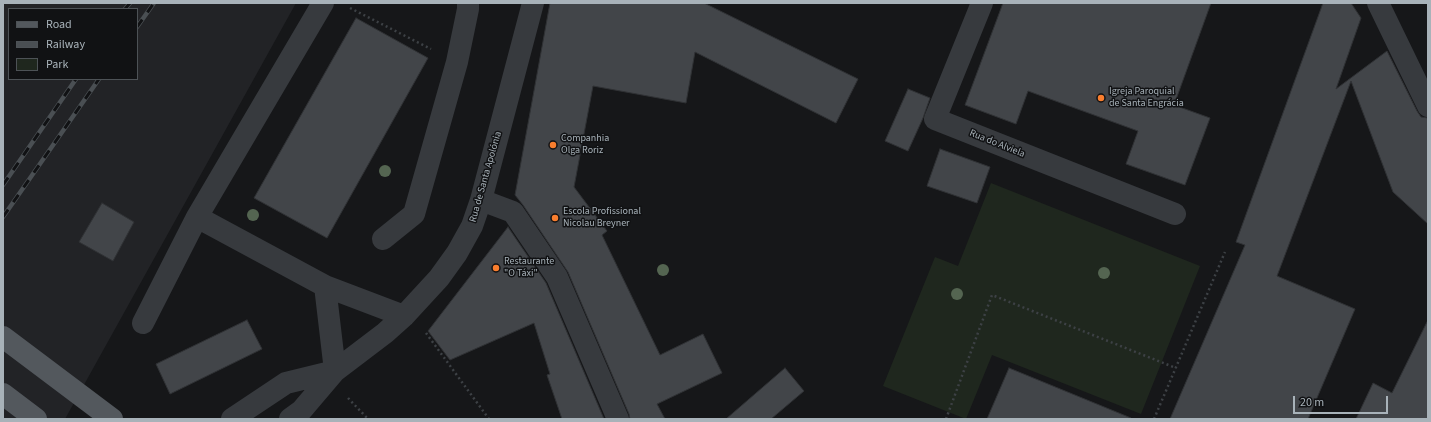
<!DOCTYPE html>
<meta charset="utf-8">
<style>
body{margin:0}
#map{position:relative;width:1431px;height:422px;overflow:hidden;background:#161719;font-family:"Source Sans 3",sans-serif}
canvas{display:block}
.frame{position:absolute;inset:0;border:4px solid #a8b2b9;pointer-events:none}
.legend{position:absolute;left:8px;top:8px;width:130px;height:72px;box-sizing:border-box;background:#111214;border:1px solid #4d5256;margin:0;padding:5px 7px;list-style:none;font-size:12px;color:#a8b2b9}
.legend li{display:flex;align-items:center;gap:8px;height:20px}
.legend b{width:20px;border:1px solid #4d5256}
.scale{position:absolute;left:1293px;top:396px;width:95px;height:18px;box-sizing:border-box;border:2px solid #a8b2b9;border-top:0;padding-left:5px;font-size:12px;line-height:14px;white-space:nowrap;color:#a8b2b9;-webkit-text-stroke:3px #111214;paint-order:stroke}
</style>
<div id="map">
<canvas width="1431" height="422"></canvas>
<div class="frame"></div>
<ul class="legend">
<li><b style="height:5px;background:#53585d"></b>Road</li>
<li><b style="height:5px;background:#4a4f53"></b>Railway</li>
<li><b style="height:11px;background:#1f271e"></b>Park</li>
</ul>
<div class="scale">20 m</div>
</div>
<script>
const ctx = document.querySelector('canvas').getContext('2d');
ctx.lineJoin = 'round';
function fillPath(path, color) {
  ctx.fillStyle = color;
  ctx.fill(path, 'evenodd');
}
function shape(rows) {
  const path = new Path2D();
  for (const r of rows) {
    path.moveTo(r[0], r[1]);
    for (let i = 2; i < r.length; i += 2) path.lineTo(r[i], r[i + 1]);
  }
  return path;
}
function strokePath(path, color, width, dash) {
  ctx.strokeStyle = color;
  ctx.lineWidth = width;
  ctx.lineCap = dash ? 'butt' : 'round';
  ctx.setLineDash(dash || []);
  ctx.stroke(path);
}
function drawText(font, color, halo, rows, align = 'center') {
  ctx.font = font + ' "Source Sans 3",sans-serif';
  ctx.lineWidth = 3;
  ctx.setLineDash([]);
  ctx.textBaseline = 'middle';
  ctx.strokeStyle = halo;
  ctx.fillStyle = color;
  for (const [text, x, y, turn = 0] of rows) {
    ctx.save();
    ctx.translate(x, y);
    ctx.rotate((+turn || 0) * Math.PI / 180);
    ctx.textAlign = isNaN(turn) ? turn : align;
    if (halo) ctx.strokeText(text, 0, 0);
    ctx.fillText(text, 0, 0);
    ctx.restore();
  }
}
fillPath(shape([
 [3,3,296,3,65,419,3,419],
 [9,9,137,9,137,79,9,79]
]), '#222326');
fillPath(shape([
 [991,183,1200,266,1141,414,992,355,966,419,883,386,935,257,958,266]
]), '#1f271e');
const building = shape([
 [550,3,704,3,858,79,836,123,695,52,686,103,593,86,574,187,607,231,602,235,660,355,703,334,722,373,657,404,665,419,630,419,629,414,568,272,523,205,515,195,550,3],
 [1003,3,1211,3,1174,105,1210,118,1185,185,1126,164,1138,131,1028,91,1016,124,965,105,1003,3],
 [1323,3,1351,3,1361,18,1336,89,1387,51,1417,111,1421,117,1428,118,1428,224,1393,192,1351,81,1277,276,1355,309,1308,419,1170,419,1245,245,1236,242,1323,3],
 [356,18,428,58,327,238,254,198,356,18],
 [908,89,930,98,923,118,908,151,885,141,908,89],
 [940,149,990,167,977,203,927,186,940,149],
 [102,203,134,222,113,261,79,242,102,203],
 [508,227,546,283,604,419,562,419,547,375,550,374,534,323,450,360,428,331,508,227],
 [247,320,262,349,170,394,156,364,247,320],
 [1428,320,1428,419,1356,419,1373,383,1392,393,1428,320],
 [785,368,804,391,771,419,726,419,785,368],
 [1009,368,1131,418,1131,419,987,419,1009,368]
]);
fillPath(building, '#424549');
strokePath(building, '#303235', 1);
strokePath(shape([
 [350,8,431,49],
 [426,333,489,419],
 [348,398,368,419],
 [946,419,992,295,1176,368],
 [1154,419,1225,252]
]), '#3d4145', 2.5, [2, 3]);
strokePath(shape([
 [323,3,197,217,325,286,404,316],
 [982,3,935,119,1175,214],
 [1378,3,1428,106],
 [481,200,513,212,557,277,618,419],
 [383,239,414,214,457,62,468,9,468,3],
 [325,286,335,371],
 [143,323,197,217],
 [232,419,286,383,335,371],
 [290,419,301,411,335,371,385,333,404,316,439,278,457,253,472,226,481,200,533,3]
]), '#373a3e', 22);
strokePath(shape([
 [3,337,112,419],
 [3,394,36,419]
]), '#53585d', 22);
const rail = shape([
 [125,9,130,3],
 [137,27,154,3],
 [3,185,76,79],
 [3,217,99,79]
]);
strokePath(rail, '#4a4f53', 4.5);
strokePath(rail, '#111214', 3, [9]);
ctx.fillStyle = '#546551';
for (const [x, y] of [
 [385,171],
 [253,215],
 [663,270],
 [1104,273],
 [957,294]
]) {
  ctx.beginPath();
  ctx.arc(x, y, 6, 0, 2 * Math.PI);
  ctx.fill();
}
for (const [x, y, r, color] of [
 [1101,98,4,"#f97e2e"],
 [553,145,4,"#f97e2e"],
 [555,218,4,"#f97e2e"],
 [496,268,4,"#f97e2e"]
]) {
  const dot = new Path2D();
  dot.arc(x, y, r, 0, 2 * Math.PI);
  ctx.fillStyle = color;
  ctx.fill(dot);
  strokePath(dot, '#111214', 1.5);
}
drawText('10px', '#a8b2b9', '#111214', [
 ["Igreja Paroquial",1109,92],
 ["de Santa Engrácia",1109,104],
 ["Companhia",561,139],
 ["Olga Roriz",561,151],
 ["Escola Profissional",563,212],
 ["Nicolau Breyner",563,224],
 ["Restaurante",504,262],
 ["\"O Táxi\"",504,274]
], 'left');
drawText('10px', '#a8b2b9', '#111214', [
 ["Rua do Alviela",997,144,22],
 ["Rua de Santa Apolónia",486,177,-74]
]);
</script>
